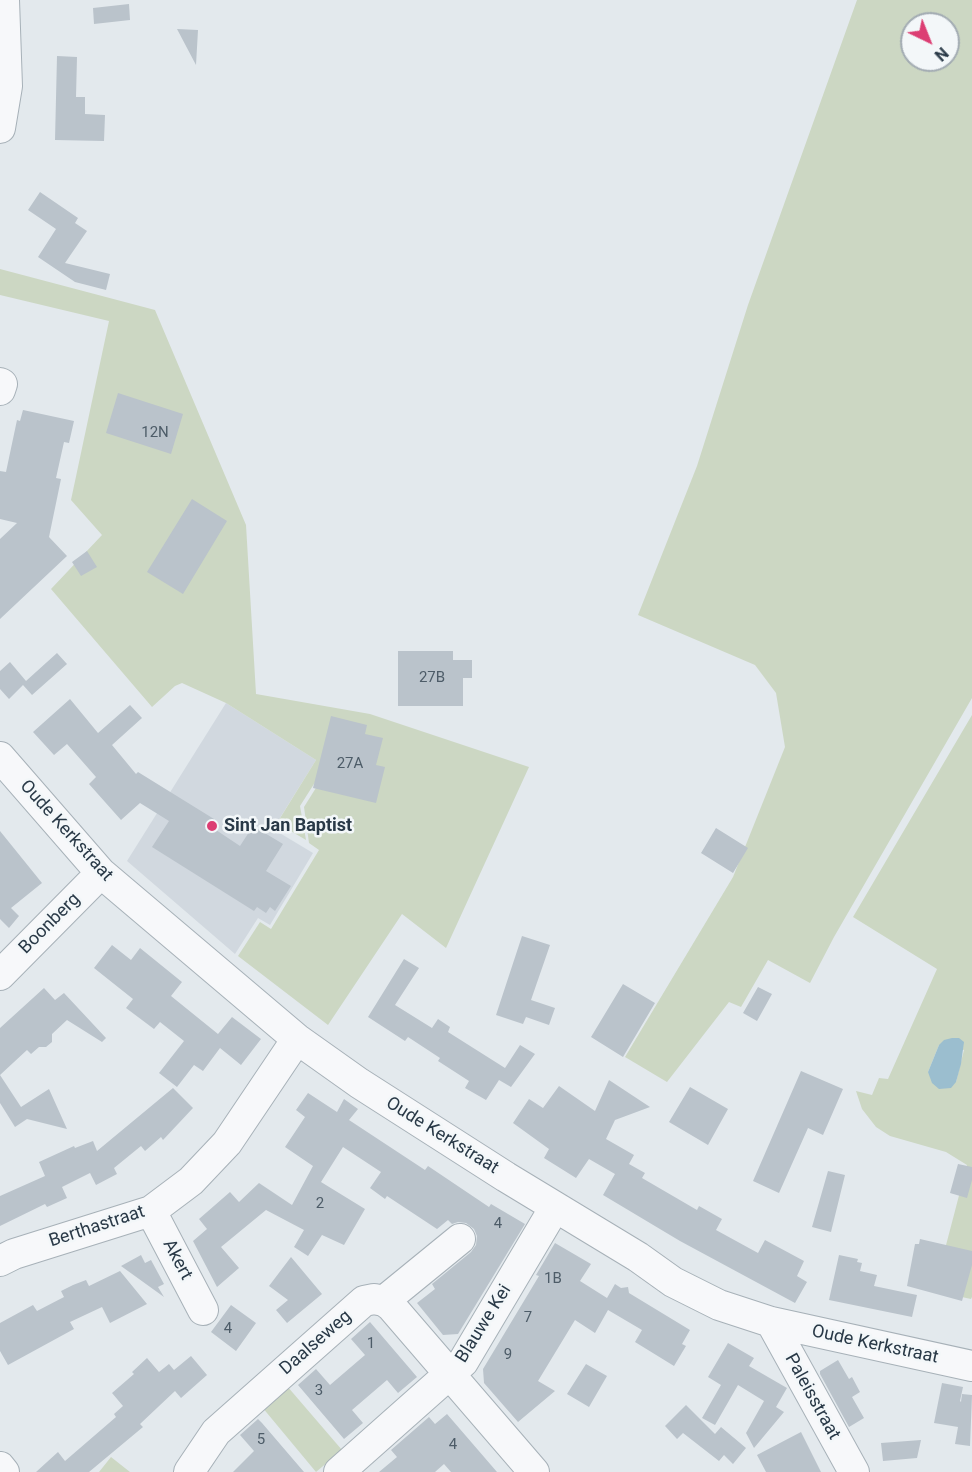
<!DOCTYPE html>
<style>
body{margin:0}
#map{position:relative;width:972px;height:1472px;overflow:hidden;background:#e3e9ed;font-family:Roboto,sans-serif}
canvas{display:block}
.north{position:absolute;left:900px;top:12px;width:60px;height:60px;box-sizing:border-box;background:#f3f7f9;border:2px solid #a2abb2;border-radius:50%;rotate:137deg;font-size:16px;font-weight:700;line-height:24px;text-align:center;color:#293947}
.north::after{content:'';display:block;margin:auto;width:21px;height:27px;background:#dc3e73;clip-path:polygon(50% 0,100% 100%,50% 72%,0 100%)}
</style>
<div id="map">
<canvas width="972" height="1472"></canvas>
<div class="north">N</div>
</div>
<script>
const ctx = document.querySelector('canvas').getContext('2d');
ctx.lineJoin = 'round';
function fillPath(path, color) {
  ctx.fillStyle = color;
  ctx.fill(path, 'evenodd');
}
function shape(rows) {
  const path = new Path2D();
  for (const r of rows) {
    path.moveTo(r[0], r[1]);
    for (let i = 2; i < r.length; i += 2) path.lineTo(r[i], r[i + 1]);
  }
  return path;
}
function strokePath(path, color, width, dash) {
  ctx.strokeStyle = color;
  ctx.lineWidth = width;
  ctx.lineCap = dash ? 'butt' : 'round';
  ctx.setLineDash(dash || []);
  ctx.stroke(path);
}
function drawText(font, color, halo, rows, align = 'center') {
  ctx.font = font + ' Roboto,sans-serif';
  ctx.lineWidth = 5;
  ctx.setLineDash([]);
  ctx.textBaseline = 'middle';
  ctx.strokeStyle = halo;
  ctx.fillStyle = color;
  for (const [text, x, y, turn = 0] of rows) {
    ctx.save();
    ctx.translate(x, y);
    ctx.rotate((+turn || 0) * Math.PI / 180);
    ctx.textAlign = isNaN(turn) ? turn : align;
    if (halo) ctx.strokeText(text, 0, 0);
    ctx.fillText(text, 0, 0);
    ctx.restore();
  }
}
fillPath(shape([
 [226,703,316,760,273,829,313,853,270,925,258,918,235,954,127,861]
]), '#d1d8df');
fillPath(shape([
 [857,0,972,0,972,698,834,937,810,983,768,960,741,1007,729,1002,667,1082,625,1057,733,877,785,747,776,693,755,665,638,615,697,466,748,305],
 [912,24,948,24,948,60,912,60],
 [0,269,155,310,246,525,256,694,370,714,529,767,446,948,402,914,328,1025,238,956,260,922,271,929,319,850,309,843,304,807,329,767,326,765,300,806,306,840,277,823,316,760,226,703,182,683,175,686,152,707,51,589,102,535,71,500,109,321,0,295],
 [972,715,972,1297,971,1299,934,1291,967,1165,946,1152,890,1136,876,1127,862,1109,856,1091,872,1095,879,1078,888,1079,937,969,853,917],
 [939,1045,964,1050,956,1082,928,1072],
 [287,1386,342,1450,316,1472,262,1407],
 [111,1457,130,1472,99,1472]
]), '#ccd7c3');
fillPath(shape([
 [952,1038,959,1038,964,1042,961,1064,956,1082,951,1088,939,1089,932,1083,928,1072,939,1045,944,1040]
]), '#9bbecf');
fillPath(shape([
 [129,4,130,20,94,24,93,8],
 [177,29,198,30,196,65],
 [57,56,77,57,76,97,85,97,85,114,105,115,104,141,55,140],
 [40,192,78,218,75,223,87,231,65,263,110,274,106,290,75,282,38,257,56,229,28,210],
 [118,393,183,414,171,454,106,433],
 [23,410,74,421,69,443,64,442,56,478,61,479,49,537,67,556,0,619,0,539,17,523,0,519,0,471,6,472,17,420,20,421],
 [192,499,227,521,183,594,147,572],
 [87,551,97,567,81,576,72,562],
 [398,651,453,651,453,660,472,660,472,678,463,678,463,706,398,706],
 [57,653,67,664,32,695,23,685,9,699,0,689,0,671,10,662,26,681],
 [70,699,98,733,130,705,142,718,112,745,136,774,138,772,214,819,210,826,240,846,253,826,283,844,266,871,291,886,275,911,270,907,266,913,257,907,254,911,152,847,169,821,140,803,121,820,89,784,96,777,67,744,54,755,33,732],
 [331,716,367,725,365,734,383,738,376,765,385,767,376,803,313,788],
 [716,828,748,848,733,873,701,853],
 [0,831,42,883,11,908,19,916,9,928,0,919],
 [522,936,550,945,531,1000,555,1008,549,1025,526,1017,523,1024,496,1015],
 [112,945,131,960,140,948,182,982,171,996,218,1034,232,1017,261,1039,241,1065,220,1048,203,1071,194,1065,177,1087,159,1073,184,1041,160,1022,154,1029,126,1008,133,999,94,968],
 [404,959,419,968,395,1005,432,1028,438,1019,450,1027,448,1032,505,1068,520,1045,535,1054,511,1087,499,1080,486,1100,465,1088,469,1081,438,1061,440,1058,408,1037,405,1041,368,1017],
 [623,984,655,1003,623,1057,591,1037],
 [758,987,772,994,757,1021,743,1013],
 [44,988,55,1000,64,993,106,1038,102,1042,67,1020,52,1034,52,1042,46,1047,39,1047,31,1054,27,1050,0,1075,21,1107,49,1089,67,1129,27,1119,15,1127,0,1103,0,1028],
 [801,1071,843,1089,823,1135,808,1128,779,1193,753,1181],
 [609,1080,650,1107,615,1120,606,1139,634,1155,629,1164,645,1173,642,1178,697,1210,699,1206,722,1219,716,1230,758,1253,765,1240,804,1261,797,1276,807,1282,795,1303,680,1241,603,1195,615,1174,589,1159,576,1178,544,1158,549,1149,513,1123,529,1099,543,1108,559,1086,595,1111],
 [690,1087,728,1109,708,1145,669,1122],
 [173,1088,193,1108,163,1140,161,1137,145,1151,141,1146,114,1168,117,1174,96,1185,90,1173,62,1187,67,1198,47,1207,45,1204,0,1226,0,1196,45,1176,39,1162,74,1146,75,1148,93,1141,97,1151],
 [308,1093,337,1112,344,1099,358,1109,349,1120,425,1170,428,1166,489,1207,491,1204,525,1224,458,1334,443,1335,417,1303,435,1289,432,1284,471,1252,476,1245,477,1236,474,1229,466,1223,458,1222,452,1224,448,1220,437,1229,387,1196,385,1199,370,1188,381,1172,343,1147,321,1182,365,1209,344,1245,322,1235,308,1256,294,1247,304,1230,266,1210,221,1247,239,1268,217,1287,193,1241,207,1229,199,1219,230,1192,239,1202,259,1183,292,1205,313,1166,285,1147,305,1117,296,1110],
 [958,1164,972,1167,972,1180,967,1198,950,1193],
 [828,1171,845,1175,831,1232,812,1227],
 [920,1239,972,1251,972,1265,962,1301,907,1286,915,1244,919,1244],
 [555,1243,591,1264,580,1281,607,1298,615,1284,621,1288,628,1287,629,1293,690,1330,682,1344,686,1346,674,1366,635,1342,642,1330,608,1310,595,1333,575,1320,538,1381,555,1391,518,1422,484,1383,483,1369,539,1276,536,1275],
 [141,1255,145,1263,151,1260,164,1284,158,1287,164,1297,121,1266],
 [839,1255,858,1259,857,1262,862,1263,860,1271,877,1275,874,1286,917,1295,912,1317,829,1300],
 [291,1257,322,1294,287,1323,276,1310,288,1300,269,1286],
 [120,1271,147,1304,110,1323,102,1307,70,1322,74,1329,8,1365,0,1351,0,1323,33,1305,37,1311,64,1297,61,1291,73,1285,86,1280,89,1286],
 [231,1305,256,1323,236,1351,211,1332],
 [370,1322,417,1377,398,1393,387,1380,352,1410,363,1423,344,1439,298,1385,316,1369,330,1385,365,1355,351,1339],
 [728,1343,754,1358,749,1366,787,1388,776,1407,784,1412,754,1448,746,1433,764,1401,738,1385,715,1425,702,1418,721,1385,708,1377],
 [191,1356,207,1375,181,1398,175,1391,140,1424,143,1427,89,1472,36,1472,58,1452,65,1461,116,1417,114,1414,123,1406,112,1393,134,1374,132,1372,147,1358,159,1372,169,1364,174,1370],
 [838,1360,849,1379,852,1377,860,1392,852,1397,864,1418,849,1427,820,1374,820,1371],
 [586,1364,607,1376,589,1407,567,1394],
 [942,1383,963,1387,960,1401,961,1402,962,1394,972,1395,970,1446,955,1444,958,1427,934,1423],
 [686,1405,715,1434,721,1427,746,1448,733,1464,724,1455,719,1461,683,1433,677,1439,665,1426],
 [447,1414,497,1472,451,1472,444,1464,435,1472,379,1472,397,1457,391,1450,429,1417,435,1424],
 [258,1419,262,1423,304,1472,233,1472,254,1451,240,1435],
 [801,1432,821,1472,766,1472,757,1455],
 [921,1440,917,1458,883,1461,881,1443]
]), '#bac3cb');
const minor = shape([
 [0,128,7,86,4,0],
 [0,383,2,384,0,390],
 [0,757,101,873,297,1039,359,1083,506,1177,638,1257,673,1282,719,1305,771,1322,972,1366],
 [0,975,101,873],
 [151,1211,203,1310],
 [0,1261,14,1254,151,1211,191,1181,227,1143,297,1039],
 [384,1301,460,1239],
 [771,1322,854,1472],
 [0,1467,4,1472],
 [189,1472,216,1432,364,1301,374,1299,384,1301,391,1306,534,1472],
 [339,1472,463,1362,555,1207]
]);
strokePath(minor, '#a7b1b8', 32);
strokePath(minor, '#f7f8fa', 30);
for (const [x, y, r, color] of [
 [212,826,6,"#dc3e73"]
]) {
  const dot = new Path2D();
  dot.arc(x, y, r, 0, 2 * Math.PI);
  ctx.fillStyle = color;
  ctx.fill(dot);
  strokePath(dot, '#f3f7f9', 2);
}
drawText('15px', '#4d5c68', null, [
 ["12N",155,433],
 ["27B",432,678],
 ["27A",350,764],
 ["2",320,1204],
 ["4",498,1224],
 ["1B",553,1279],
 ["7",528,1318],
 ["4",228,1329],
 ["1",371,1344],
 ["9",508,1355],
 ["3",319,1391],
 ["5",261,1440],
 ["4",453,1445]
]);
drawText('bold 18px', '#293947', '#f3f7f9', [
 ["Sint Jan Baptist",224,826]
], 'left');
drawText('18px', '#293947', '#f3f7f9', [
 ["Oude Kerkstraat",66,831,48],
 ["Boonberg",50,924,-45],
 ["Oude Kerkstraat",442,1136,32],
 ["Berthastraat",97,1227,-18],
 ["Akert",177,1260,62],
 ["Blauwe Kei",484,1324,-58],
 ["Daalseweg",316,1343,-41],
 ["Oude Kerkstraat",875,1345,12],
 ["Paleisstraat",812,1397,61]
]);
</script>
